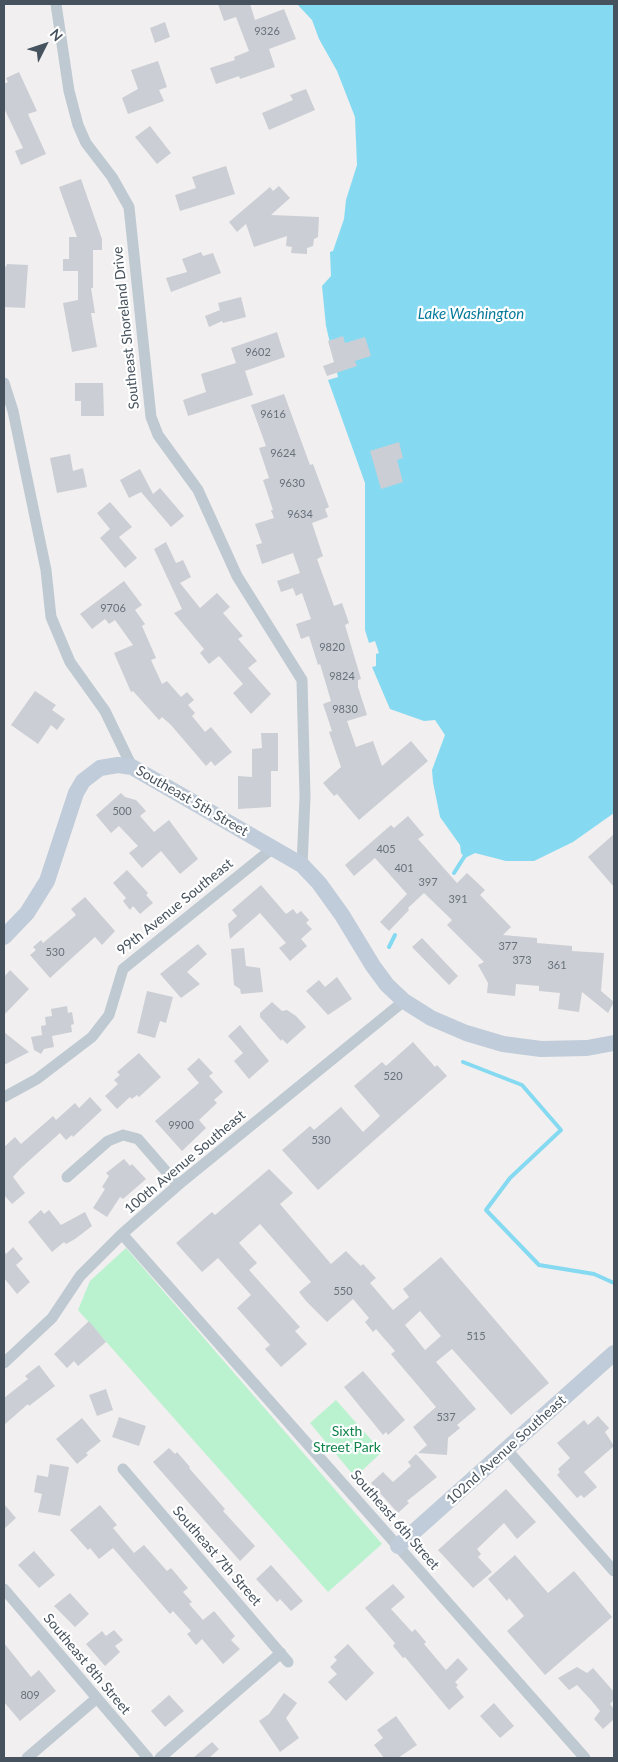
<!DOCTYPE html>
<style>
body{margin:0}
#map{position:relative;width:618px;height:1762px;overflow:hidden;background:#f1efef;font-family:Lato,sans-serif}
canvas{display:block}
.frame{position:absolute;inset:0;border:5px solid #46525d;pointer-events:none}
.north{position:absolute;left:20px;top:20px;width:50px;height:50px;-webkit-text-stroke:4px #fff;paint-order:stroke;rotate:49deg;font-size:14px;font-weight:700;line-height:20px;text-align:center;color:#46525d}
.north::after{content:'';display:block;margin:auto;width:18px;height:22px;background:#46525d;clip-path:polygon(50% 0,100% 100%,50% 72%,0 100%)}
</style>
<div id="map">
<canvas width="618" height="1762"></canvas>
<div class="frame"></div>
<div class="north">N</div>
</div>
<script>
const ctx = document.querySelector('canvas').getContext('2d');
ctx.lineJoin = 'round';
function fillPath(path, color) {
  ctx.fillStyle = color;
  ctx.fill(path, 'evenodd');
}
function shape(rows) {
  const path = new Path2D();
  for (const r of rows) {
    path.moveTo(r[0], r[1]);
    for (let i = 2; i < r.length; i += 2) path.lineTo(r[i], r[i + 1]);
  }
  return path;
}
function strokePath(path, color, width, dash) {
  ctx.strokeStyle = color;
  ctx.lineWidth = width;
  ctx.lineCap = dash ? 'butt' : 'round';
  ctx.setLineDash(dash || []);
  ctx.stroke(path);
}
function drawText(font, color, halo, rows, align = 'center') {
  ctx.font = font + ' Lato,sans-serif';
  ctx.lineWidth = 4.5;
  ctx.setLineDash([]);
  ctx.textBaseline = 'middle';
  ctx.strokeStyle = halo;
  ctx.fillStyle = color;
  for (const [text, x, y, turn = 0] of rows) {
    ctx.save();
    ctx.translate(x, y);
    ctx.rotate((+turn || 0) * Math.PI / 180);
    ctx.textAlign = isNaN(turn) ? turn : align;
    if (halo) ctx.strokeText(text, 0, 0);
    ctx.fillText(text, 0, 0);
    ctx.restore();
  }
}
fillPath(shape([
 [126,1248,382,1544,328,1592,78,1310,90,1281],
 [336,1400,382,1452,355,1477,310,1423]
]), '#baf2d0');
fillPath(shape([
 [297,4,614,4,614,813,573,842,534,861,506,861,475,853,465,858,461,853,460,845,440,817,433,782,432,770,445,735,435,720,424,721,390,709,372,667,376,666,376,654,379,653,375,641,369,643,365,630,365,483,328,380,338,377,326,326,322,286,331,276,330,252,333,251,344,219,346,200,357,165,355,117,337,71,319,39,312,20]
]), '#85daf1');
strokePath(shape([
 [454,873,466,854],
 [389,947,395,935],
 [463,1062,522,1085,561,1130,510,1178,486,1210,539,1265,594,1274,614,1283]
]), '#85daf1', 4);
fillPath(shape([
 [218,4,250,4,255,20,284,9,296,39,269,49,275,67,240,79,239,76,216,84,210,68,235,60,234,57,249,51,236,17,224,21],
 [165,22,170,37,155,43,150,28],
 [158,61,167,87,159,90,164,101,128,114,122,98,138,89,131,70],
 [19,72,37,111,28,114,46,154,21,165,15,151,23,148,4,108,4,84,8,82,6,78],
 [306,89,315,110,269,130,262,113,293,100,290,95],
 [150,126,171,153,157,164,135,137],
 [226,166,235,194,180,211,175,195,196,188,192,177],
 [81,179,102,239,102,250,93,250,93,288,91,288,95,313,91,313,97,347,72,352,63,303,78,300,78,271,63,271,63,259,69,259,69,237,77,237,59,187],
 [279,186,290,198,271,215,319,217,318,237,314,239,313,246,307,248,307,254,291,253,292,247,286,246,287,236,254,247,246,224,237,232,229,222,270,187,273,191],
 [201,252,203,256,213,253,221,273,171,292,166,278,187,272,182,259],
 [7,264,28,265,25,308,4,307,4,266,6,267],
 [241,297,246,317,223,323,222,321,209,327,205,316,220,310,218,303],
 [277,332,285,357,245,371,253,395,188,416,183,400,206,392,201,374,236,363,231,348],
 [343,336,345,343,365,337,371,356,355,361,357,366,327,376,323,366,334,362,328,341],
 [75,383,103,383,104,416,81,416,81,401,75,401],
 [284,394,310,465,313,464,329,507,325,509,328,517,312,523,323,556,317,559,334,606,342,603,349,623,345,625,361,679,358,680,358,687,367,715,347,721,356,747,373,741,382,766,411,741,428,761,359,820,337,794,334,796,323,783,341,767,329,732,332,731,323,704,331,701,320,664,318,665,309,636,301,639,296,624,311,619,302,593,296,596,293,588,281,592,277,581,300,573,293,553,262,564,256,545,262,543,255,524,274,518,271,510,273,510,263,480,269,478,259,448,266,446,251,405],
 [399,442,403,458,397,460,403,482,381,489,370,451],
 [70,454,73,471,83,468,87,487,57,493,50,458],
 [140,469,153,494,160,488,184,516,171,527,141,492,129,498,120,480],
 [110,502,132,527,119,537,137,558,125,568,100,538,110,529,97,513],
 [166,542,176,563,183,560,191,577,180,583,200,608,217,593,230,607,223,613,243,636,238,639,257,661,248,668,271,694,251,714,233,693,243,684,219,656,209,664,200,653,204,649,174,613,182,609,154,549],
 [124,581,142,605,135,610,145,624,142,626,156,658,151,660,162,684,167,681,181,697,187,692,194,700,188,705,195,713,192,716,205,732,211,727,232,752,215,766,211,761,206,766,171,725,162,717,159,720,133,691,131,692,114,653,133,645,115,620,109,624,105,619,92,629,80,614],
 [35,691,56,705,52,710,65,719,57,730,51,725,38,744,11,725],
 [261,733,278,733,278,771,271,771,271,807,238,809,238,776,252,777,252,749,262,748],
 [121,793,125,797,136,800,146,811,140,816,154,832,169,820,198,859,180,874,161,851,142,868,129,853,138,846,119,826,111,833,96,815],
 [408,816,424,835,418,839,457,883,467,873,485,890,480,895,511,927,503,935,537,938,537,943,572,946,572,951,604,953,601,991,614,1002,608,1013,582,992,579,1012,558,1009,560,993,539,991,539,986,516,984,515,996,487,993,488,983,478,965,484,962,447,925,452,920,424,893,408,908,409,910,389,931,380,922,407,894,375,858,354,876,345,865,391,825,394,828],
 [614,834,614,887,588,857],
 [127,870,148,893,146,895,153,903,140,914,133,906,130,910,123,901,126,898,113,883],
 [261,885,286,914,293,909,297,914,301,911,309,920,306,923,312,929,301,939,307,946,290,961,279,948,286,943,260,913,230,939,228,924,237,916,232,910],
 [85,897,115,931,102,945,95,937,50,978,30,955,36,950,33,947,41,940,43,943,76,915,71,909],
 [422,938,458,976,449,985,412,947],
 [198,944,207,954,187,972,200,984,181,998,160,974],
 [244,948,246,966,260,968,263,992,241,994,240,989,234,985,231,949],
 [10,970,29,989,4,1015,4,977],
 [337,977,352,999,328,1015,306,991,319,980,325,987],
 [147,991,173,997,166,1023,160,1021,155,1038,137,1033],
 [272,1002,282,1011,287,1010,296,1016,306,1027,287,1044,282,1039,281,1041,260,1017,260,1013],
 [67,1006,68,1013,72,1012,74,1024,71,1025,72,1032,52,1036,54,1047,44,1049,41,1054,34,1050,31,1037,42,1035,41,1026,46,1025,45,1017,52,1016,51,1009],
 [240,1025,269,1061,249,1079,234,1061,243,1053,228,1036],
 [4,1032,29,1052,4,1065],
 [413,1042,435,1067,437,1065,447,1076,318,1190,282,1150,310,1126,314,1130,341,1107,363,1132,380,1116,354,1086,382,1062,386,1066],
 [139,1053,161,1077,139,1097,137,1095,132,1099,130,1097,117,1109,105,1096,118,1084,114,1080,120,1075,117,1072],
 [199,1058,213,1073,209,1076,223,1092,214,1100,217,1103,199,1120,206,1128,182,1151,155,1121,199,1083,187,1069],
 [90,1097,102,1110,73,1137,72,1135,66,1140,60,1133,21,1168,13,1177,25,1193,12,1204,4,1195,4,1147,15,1137,21,1144,53,1116,56,1120,75,1103,79,1108],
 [124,1159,130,1166,132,1164,146,1179,123,1199,120,1197,107,1217,93,1208,105,1189,102,1187,109,1176,106,1173],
 [269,1169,293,1193,280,1204,331,1264,346,1251,361,1266,363,1264,376,1278,370,1283,393,1310,409,1297,403,1289,441,1257,549,1383,511,1415,452,1349,436,1362,476,1409,457,1425,460,1428,448,1438,447,1455,418,1453,427,1445,413,1427,436,1407,391,1354,395,1351,376,1329,373,1332,365,1322,369,1318,353,1299,327,1322,306,1301,299,1292,311,1282,260,1224,239,1243,257,1263,249,1270,300,1327,295,1331,307,1344,281,1367,265,1349,270,1345,237,1308,251,1295,218,1258,202,1272,176,1243,212,1212,215,1215],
 [420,1311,441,1336,425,1350,405,1325],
 [41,1210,44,1214,49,1210,61,1225,85,1212,92,1226,75,1239,66,1244,64,1242,52,1252,28,1222],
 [13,1247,23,1259,16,1265,30,1282,17,1294,4,1278,4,1251,6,1254],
 [89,1321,106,1342,78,1366,74,1361,67,1368,54,1354],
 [39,1365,55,1386,29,1406,28,1404,4,1425,4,1398,28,1379,25,1376],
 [363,1371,405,1420,388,1435,386,1432,383,1435,344,1387],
 [106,1389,113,1410,97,1416,89,1395],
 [598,1416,609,1428,605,1432,614,1446,584,1472,597,1487,584,1498,581,1495,577,1498,557,1475,560,1472,558,1469,570,1458,557,1443,584,1420,588,1425],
 [119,1417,146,1426,139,1446,112,1437],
 [82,1418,101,1441,86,1453,88,1455,77,1464,56,1439],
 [169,1448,175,1454,177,1452,190,1467,189,1468,225,1509,223,1511,255,1546,240,1561,153,1462],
 [416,1454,437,1477,407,1501,409,1503,398,1513,371,1483,383,1472,393,1482,411,1466,408,1462],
 [50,1464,69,1467,60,1516,38,1512,42,1494,34,1492,37,1475,48,1477],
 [506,1489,536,1522,517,1539,504,1523,477,1549,481,1554,478,1557,492,1572,473,1588,438,1550],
 [4,1504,16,1518,4,1529],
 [100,1505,117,1525,113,1528,134,1553,144,1545,167,1571,171,1568,188,1588,183,1592,192,1602,189,1604,203,1620,214,1611,235,1636,231,1640,240,1649,223,1664,202,1639,196,1645,187,1634,191,1631,173,1611,170,1614,113,1548,99,1559,90,1548,88,1550,70,1530],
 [34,1551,55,1575,39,1588,18,1565],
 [515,1555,548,1593,574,1571,612,1617,545,1675,507,1631,524,1616,509,1598,507,1601,488,1579],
 [271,1565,303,1601,291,1611,280,1599,277,1602,256,1579],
 [393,1584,405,1597,391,1609,412,1632,415,1629,426,1642,424,1644,446,1670,458,1658,468,1669,455,1682,458,1685,456,1687,464,1697,449,1710,405,1657,403,1658,393,1646,395,1643,365,1608],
 [70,1593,89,1614,75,1627,54,1606],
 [114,1630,123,1640,115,1646,120,1652,105,1666,86,1644,102,1631,106,1636],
 [4,1643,31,1677,39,1670,56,1691,20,1721,4,1702],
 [348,1644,374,1673,346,1701,328,1682,337,1674,330,1667,337,1660,334,1657],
 [577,1667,587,1673,593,1668,614,1692,614,1700,610,1704,614,1709,614,1719,603,1729,594,1719,600,1711,591,1700,577,1685,569,1690,558,1678],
 [284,1693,297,1703,286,1718,299,1738,280,1752,259,1721,269,1714],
 [169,1695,184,1711,165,1727,151,1711],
 [494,1703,514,1726,500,1738,480,1716],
 [396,1716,417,1745,398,1758,384,1758,374,1745,383,1738,377,1730],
 [212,1742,219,1749,209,1758,193,1758]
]), '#cbced4');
strokePath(shape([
 [56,4,69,91,78,125,86,143,112,177,129,207,151,417,158,435,198,490,237,576,302,680,305,797,302,865],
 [4,383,13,411,46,570,51,617,70,662,105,711,132,767],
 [4,1097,37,1079,92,1037,109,1015,123,969,273,848],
 [67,1177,108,1141,123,1135,138,1139,178,1185],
 [122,1234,585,1758],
 [4,1363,52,1318,80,1276,122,1234,178,1185,404,1001],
 [507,1450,614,1571],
 [123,1469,288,1662],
 [4,1589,148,1758],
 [27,1758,97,1698],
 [160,1758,281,1653]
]), '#bec9d2', 11);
strokePath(shape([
 [4,937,27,913,47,881,76,793,83,781,100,768,118,765,132,767,302,865,319,883,342,915,373,966,387,985,404,1001,431,1018,466,1033,503,1044,541,1049,587,1048,614,1043],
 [398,1546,614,1353]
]), '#c0ccd9', 16);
drawText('11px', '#67717b', null, [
 ["9326",267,31],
 ["9602",258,352],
 ["9616",273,414],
 ["9624",283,453],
 ["9630",292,483],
 ["9634",300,514],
 ["9706",113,608],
 ["9820",332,647],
 ["9824",342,676],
 ["9830",345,709],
 ["500",122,811],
 ["405",386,849],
 ["401",404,868],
 ["397",428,882],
 ["391",458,899],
 ["377",508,946],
 ["530",55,952],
 ["373",522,960],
 ["361",557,965],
 ["520",393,1076],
 ["9900",181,1125],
 ["530",321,1140],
 ["550",343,1291],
 ["515",476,1336],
 ["537",446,1417],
 ["809",30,1695]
]);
drawText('14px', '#46525d', '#fff', [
 ["Southeast Shoreland Drive",126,328,-96],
 ["Southeast 5th Street",192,801,30],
 ["99th Avenue Southeast",175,907,-39],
 ["100th Avenue Southeast",185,1162,-40],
 ["102nd Avenue Southeast",506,1450,-42],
 ["Southeast 6th Street",395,1520,49],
 ["Southeast 7th Street",217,1556,49],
 ["Southeast 8th Street",87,1664,50]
]);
drawText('14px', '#11844b', '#fff', [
 ["Sixth",347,1431],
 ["Street Park",347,1447]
]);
drawText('italic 15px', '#057a9b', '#fff', [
 ["Lake Washington",471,314]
]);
</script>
